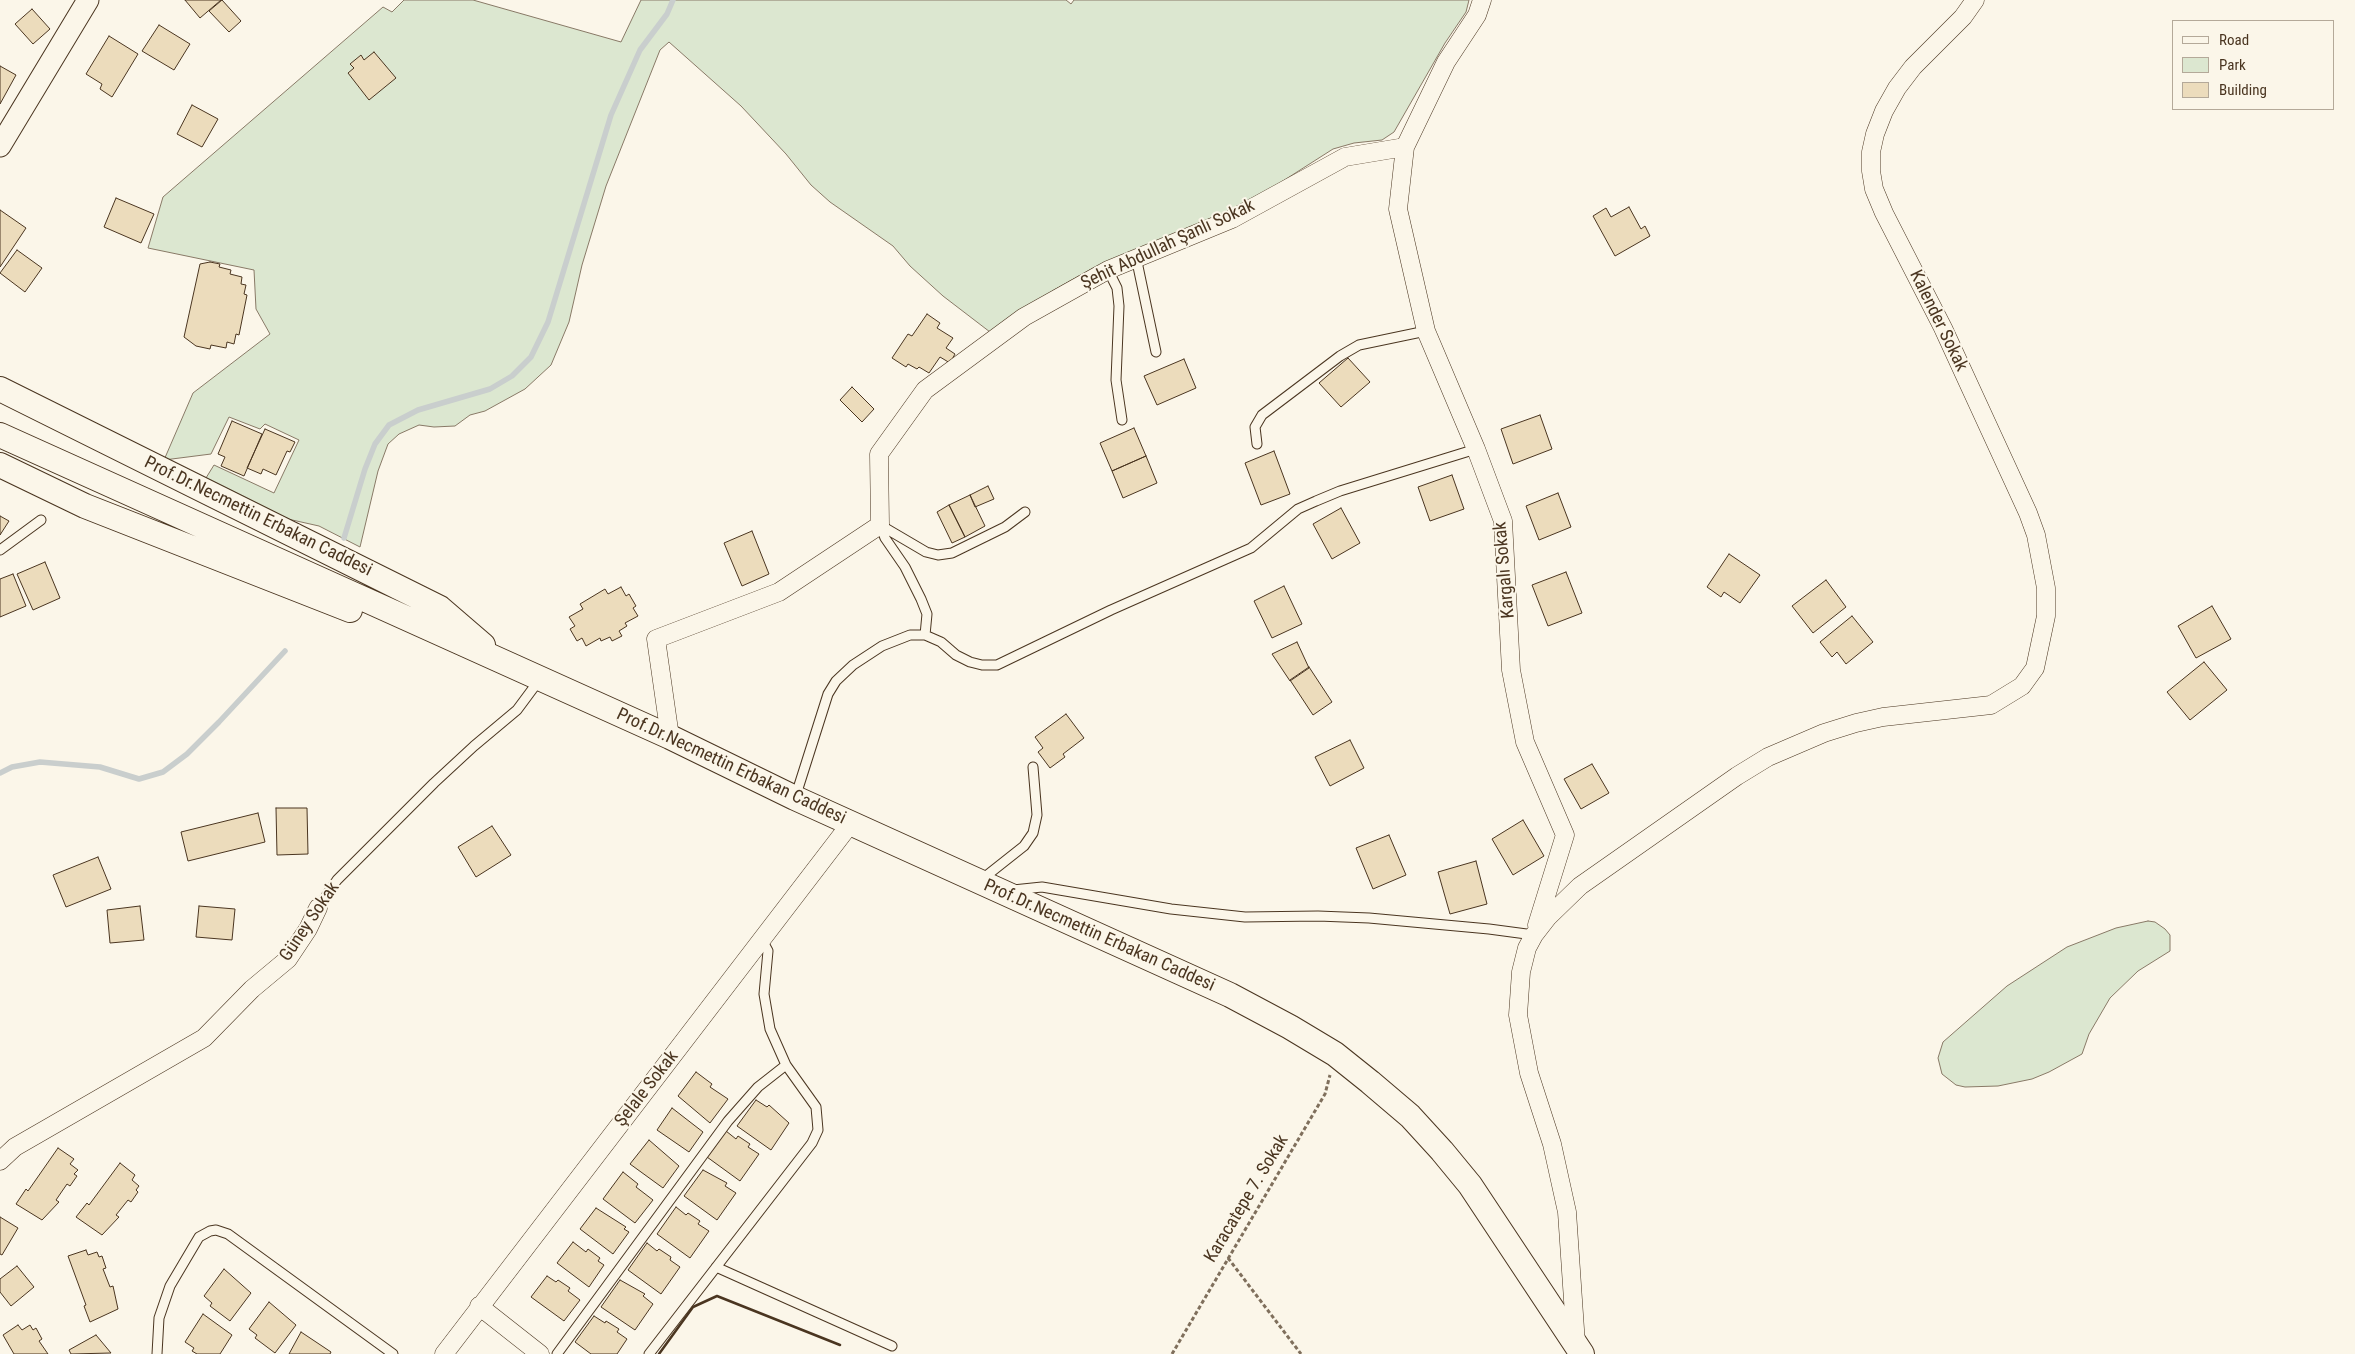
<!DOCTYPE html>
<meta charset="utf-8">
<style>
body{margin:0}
#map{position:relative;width:2355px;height:1354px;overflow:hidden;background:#fbf6e9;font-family:"Roboto Condensed",sans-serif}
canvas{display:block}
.legend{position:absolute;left:2172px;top:20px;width:162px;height:90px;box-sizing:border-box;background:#fbf6e9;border:1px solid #b4a999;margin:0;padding:6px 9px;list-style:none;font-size:15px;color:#4a3520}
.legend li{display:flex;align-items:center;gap:10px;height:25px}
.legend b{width:25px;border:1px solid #b4a999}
</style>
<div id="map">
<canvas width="2355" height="1354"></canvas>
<ul class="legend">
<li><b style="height:6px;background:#fbf6e9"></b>Road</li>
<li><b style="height:14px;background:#dce7d0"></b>Park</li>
<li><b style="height:14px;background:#ecdcbc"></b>Building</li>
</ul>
</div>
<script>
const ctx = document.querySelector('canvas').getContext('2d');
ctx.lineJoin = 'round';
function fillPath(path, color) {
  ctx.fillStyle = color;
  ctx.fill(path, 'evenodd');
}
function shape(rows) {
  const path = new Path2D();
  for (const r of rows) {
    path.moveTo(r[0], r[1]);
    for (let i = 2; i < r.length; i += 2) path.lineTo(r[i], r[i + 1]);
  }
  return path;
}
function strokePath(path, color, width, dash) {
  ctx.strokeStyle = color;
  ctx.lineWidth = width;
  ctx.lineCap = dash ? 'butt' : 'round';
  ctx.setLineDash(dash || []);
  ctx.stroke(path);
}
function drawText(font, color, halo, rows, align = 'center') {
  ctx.font = font + ' "Roboto Condensed",sans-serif';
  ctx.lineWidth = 4;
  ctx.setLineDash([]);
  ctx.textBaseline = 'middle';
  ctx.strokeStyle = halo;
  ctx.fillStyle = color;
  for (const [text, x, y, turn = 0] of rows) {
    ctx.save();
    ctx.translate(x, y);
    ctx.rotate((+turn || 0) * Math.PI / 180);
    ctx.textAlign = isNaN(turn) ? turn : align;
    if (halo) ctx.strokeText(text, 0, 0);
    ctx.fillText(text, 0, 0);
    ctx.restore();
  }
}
const green = shape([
 [404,0,473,0,621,42,641,0,1066,0,1071,4,1074,0,1469,0,1466,12,1445,43,1394,132,1382,140,1354,143,1333,149,1250,202,1093,268,1054,290,990,332,943,296,910,266,893,246,830,202,811,185,786,154,741,106,669,42,660,50,606,186,582,265,569,322,551,365,525,389,485,411,470,415,455,426,434,427,419,425,399,434,388,444,378,471,360,547,319,526,261,513,201,486,214,465,274,493,299,440,265,424,260,429,229,417,211,454,164,460,193,393,270,334,256,309,254,270,148,248,163,197,383,7,392,12,404,0],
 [2148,921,2155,922,2165,929,2170,935,2170,951,2138,971,2110,998,2089,1034,2082,1054,2049,1072,2032,1079,1998,1086,1965,1087,1956,1085,1942,1074,1938,1058,1943,1042,2007,986,2067,947,2116,928,2148,921]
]);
fillPath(green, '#dce7d0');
strokePath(green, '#887966', 1);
strokePath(shape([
 [344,538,365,469,375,444,389,425,418,410,490,389,512,376,531,357,548,322,611,115,640,50,667,14,673,0],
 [0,773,12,767,40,762,100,767,139,779,163,772,187,754,219,722,285,651]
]), '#c9cecd', 5.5);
const building = shape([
 [185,0,221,0,200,18,185,0],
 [222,0,241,21,229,32,209,11,222,0],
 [32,9,50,29,33,44,15,24,32,9],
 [159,25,190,44,174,70,142,51,159,25],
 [109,36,138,54,112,97,100,89,102,84,86,74,109,36],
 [374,52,396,78,369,100,348,73,354,68,350,64,361,55,364,60,374,52],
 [0,66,16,75,0,104,0,66],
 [192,105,218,119,202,147,177,134,192,105],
 [116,198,154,214,141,243,104,227,116,198],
 [1629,207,1641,229,1645,226,1650,236,1615,256,1593,216,1606,208,1611,217,1629,207],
 [0,210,26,228,0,267,0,210],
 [17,250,42,268,25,292,0,273,17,250],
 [210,262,220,264,219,267,231,270,230,274,242,277,241,284,246,285,244,294,247,295,239,335,236,334,234,344,227,342,226,348,211,345,210,349,196,346,184,337,200,264,210,262],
 [927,314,940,323,937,328,953,338,946,348,955,354,950,363,940,357,929,373,919,367,917,369,908,364,906,367,892,358,908,334,912,336,927,314],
 [1348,358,1370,382,1341,407,1319,383,1348,358],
 [1184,359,1196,388,1157,405,1144,376,1184,359],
 [852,387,874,409,862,422,840,400,852,387],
 [1540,415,1552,449,1513,464,1501,429,1540,415],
 [232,421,262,434,244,476,221,466,225,457,218,454,232,421],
 [1134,428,1146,456,1112,471,1100,443,1134,428],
 [265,429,295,442,290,452,287,451,276,475,263,469,261,474,247,468,265,429],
 [1274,451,1290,494,1261,505,1245,463,1274,451],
 [1146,456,1157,483,1123,498,1112,471,1146,456],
 [1452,475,1464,509,1430,521,1418,487,1452,475],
 [988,486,994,499,975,507,970,495,988,486],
 [1558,493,1571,527,1539,540,1526,506,1558,493],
 [970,495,985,526,965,537,949,505,970,495],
 [949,505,965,537,952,543,937,512,949,505],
 [1341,508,1360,543,1332,559,1313,524,1341,508],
 [0,516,9,521,0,535,0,516],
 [752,531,769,574,742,586,724,543,752,531],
 [1729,554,1760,575,1740,603,1724,592,1721,597,1707,587,1729,554],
 [45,562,60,598,33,610,17,574,45,562],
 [1566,572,1582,613,1548,626,1532,585,1566,572],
 [13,574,26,606,0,617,0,579,13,574],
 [1826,580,1846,607,1813,633,1792,606,1826,580],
 [1284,586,1302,624,1272,638,1254,601,1284,586],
 [621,587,626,596,629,594,636,606,633,608,638,616,625,623,627,626,619,631,622,636,612,641,610,637,601,641,600,638,586,646,582,638,577,641,570,629,575,626,569,617,583,609,580,604,605,589,608,594,621,587],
 [2212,606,2231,639,2196,658,2178,626,2212,606],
 [1852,616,1873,642,1846,664,1837,652,1832,657,1820,642,1852,616],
 [1297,642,1309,668,1290,681,1272,654,1297,642],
 [2204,662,2227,690,2190,720,2167,692,2204,662],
 [1309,667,1332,702,1313,715,1290,680,1309,667],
 [1066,714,1084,738,1063,754,1065,757,1050,768,1038,752,1043,748,1035,737,1066,714],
 [1350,740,1364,768,1330,786,1315,757,1350,740],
 [1592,764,1609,793,1581,809,1564,779,1592,764],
 [276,808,307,808,308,854,277,855,276,808],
 [258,813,265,842,188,861,181,832,258,813],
 [1523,820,1544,856,1513,875,1492,839,1523,820],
 [492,826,511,855,476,877,458,847,492,826],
 [1389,835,1406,875,1373,889,1356,848,1389,835],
 [98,857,111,889,66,907,53,875,98,857],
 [1476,861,1487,904,1450,914,1438,872,1476,861],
 [140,906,144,940,110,943,107,910,140,906],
 [199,906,235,909,232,940,196,937,199,906],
 [696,1072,712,1084,710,1087,728,1099,710,1123,678,1096,696,1072],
 [756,1100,767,1107,769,1105,789,1123,771,1150,737,1126,756,1100],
 [672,1108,703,1132,689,1152,657,1130,672,1108],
 [726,1131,736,1139,738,1136,750,1144,748,1147,759,1154,740,1181,707,1157,726,1131],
 [649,1140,679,1166,663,1188,630,1164,649,1140],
 [58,1148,74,1159,70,1164,78,1170,74,1174,77,1176,70,1186,67,1184,56,1200,59,1202,42,1220,16,1204,26,1189,28,1191,58,1148],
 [120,1163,135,1175,132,1180,139,1186,136,1190,138,1192,131,1202,128,1200,116,1215,119,1217,102,1235,76,1217,87,1203,89,1205,120,1163],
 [703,1170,727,1183,725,1186,736,1193,717,1220,684,1196,703,1170],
 [623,1172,638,1184,636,1187,653,1200,635,1223,603,1199,623,1172],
 [676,1207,686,1215,688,1213,700,1221,698,1224,709,1231,690,1258,657,1234,676,1207],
 [596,1208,626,1227,624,1229,629,1232,613,1254,580,1229,596,1208],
 [0,1217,18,1228,2,1255,0,1254,0,1217],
 [573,1242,586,1252,588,1249,600,1258,598,1261,604,1265,589,1287,557,1263,573,1242],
 [647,1243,657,1251,659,1249,671,1257,670,1260,680,1267,661,1294,628,1270,647,1243],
 [86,1250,88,1255,97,1252,99,1257,102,1256,106,1268,103,1269,110,1287,113,1286,118,1309,90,1322,84,1306,86,1305,68,1256,86,1250],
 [17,1266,34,1287,11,1306,0,1292,0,1279,17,1266],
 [224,1269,251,1293,230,1321,210,1306,212,1303,204,1296,224,1269],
 [547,1276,556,1282,558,1280,570,1288,568,1291,580,1300,564,1321,531,1297,547,1276],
 [620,1280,645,1294,643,1296,653,1304,635,1330,601,1307,620,1280],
 [269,1302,296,1325,275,1353,255,1338,257,1335,249,1329,269,1302],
 [203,1314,232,1335,220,1354,197,1354,192,1351,194,1348,185,1342,203,1314],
 [594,1316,605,1323,606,1321,619,1329,617,1332,627,1339,617,1354,591,1354,575,1342,594,1316],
 [18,1325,22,1330,30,1325,33,1330,36,1328,42,1339,39,1341,48,1354,14,1354,3,1335,18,1325],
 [301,1332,331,1352,330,1354,289,1354,301,1332],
 [96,1335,111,1353,71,1354,69,1350,96,1335]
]);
fillPath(building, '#ecdcbc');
strokePath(building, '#4a3520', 1);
const service = shape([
 [1136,257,1156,352],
 [1108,270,1117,288,1119,306,1116,380,1122,420],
 [1257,444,1255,427,1262,415,1340,356,1359,345,1426,331],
 [880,525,926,552,938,555,952,553,1005,527,1025,512],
 [880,525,885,538,905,567,921,599,927,614,925,635],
 [0,550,41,520],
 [795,798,828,694,836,681,853,665,882,646,910,635,925,635,941,642,956,655,970,662,982,665,997,665,1111,610,1251,548,1298,509,1316,501,1340,491,1476,449],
 [981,880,1024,846,1033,833,1037,815,1033,767],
 [1013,890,1042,887,1171,909,1245,917,1318,916,1369,918,1489,929,1534,935],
 [318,908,337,880,434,783,474,746,517,710,540,679],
 [716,1267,892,1346],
 [157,1354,159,1318,170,1286,199,1237,210,1231,216,1230,228,1234,393,1354],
 [557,1354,728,1121,758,1087,786,1065],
 [649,1354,812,1143,818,1130,816,1107,786,1065,770,1029,764,994,768,951,762,940]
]);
const minor = shape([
 [1405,147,1398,209,1426,331,1476,449,1503,521,1511,670,1525,742,1565,835,1537,925],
 [670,737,656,639,779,592,880,525,879,454,925,390,1024,317,1108,270,1232,219,1345,157,1405,147,1446,62,1477,15,1482,0],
 [0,1161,15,1147,48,1128,204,1038,252,989,288,959,308,929,318,908],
 [479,1306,540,1354],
 [1576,1344,1567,1212,1552,1144,1529,1073,1518,1015,1521,972,1527,948,1534,935,1548,917,1580,886,1737,776,1768,757,1824,733,1856,723,1883,717,1991,705,2022,686,2035,668,2046,616,2046,588,2036,535,2028,513,1943,328,1884,213,1874,189,1871,171,1871,152,1875,134,1884,111,1897,88,1913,67,1963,17,1975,0],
 [444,1354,851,823]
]);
const tertiary = shape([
 [0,146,88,0]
]);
const secondary = shape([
 [0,389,440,608,483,645],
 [0,435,670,737,795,798,1230,995,1290,1027,1335,1054,1370,1082,1410,1116,1442,1151,1470,1185,1582,1354],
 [0,465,85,506,350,610]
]);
strokePath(service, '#4a3520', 11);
strokePath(minor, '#4a3520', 19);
strokePath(tertiary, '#4a3520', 23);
strokePath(secondary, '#4a3520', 26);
strokePath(shape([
 [1228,1258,1301,1354],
 [1172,1354,1325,1094,1330,1075]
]), '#7f6f5c', 3, [4, 2.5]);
strokePath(service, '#fbf6e9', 9);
strokePath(minor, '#fbf6e9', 18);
strokePath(tertiary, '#fbf6e9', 21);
strokePath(secondary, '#fbf6e9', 24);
strokePath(shape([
 [659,1354,693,1307,717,1296,840,1345]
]), '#4a3520', 2.5);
drawText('18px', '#4a3520', '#fbf6e9', [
 ["Şehit Abdullah Şanlı Sokak",1168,245,-25],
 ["Kalender Sokak",1938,321,64],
 ["Prof.Dr.Necmettin Erbakan Caddesi",258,517,26],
 ["Kargalı Sokak",1505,570,-95],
 ["Prof.Dr.Necmettin Erbakan Caddesi",731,767,25],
 ["Güney Sokak",310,922,-56],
 ["Prof.Dr.Necmettin Erbakan Caddesi",1099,936,24],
 ["Şelale Sokak",647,1089,-52],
 ["Karacatepe 7. Sokak",1247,1199,-59]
]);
</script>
